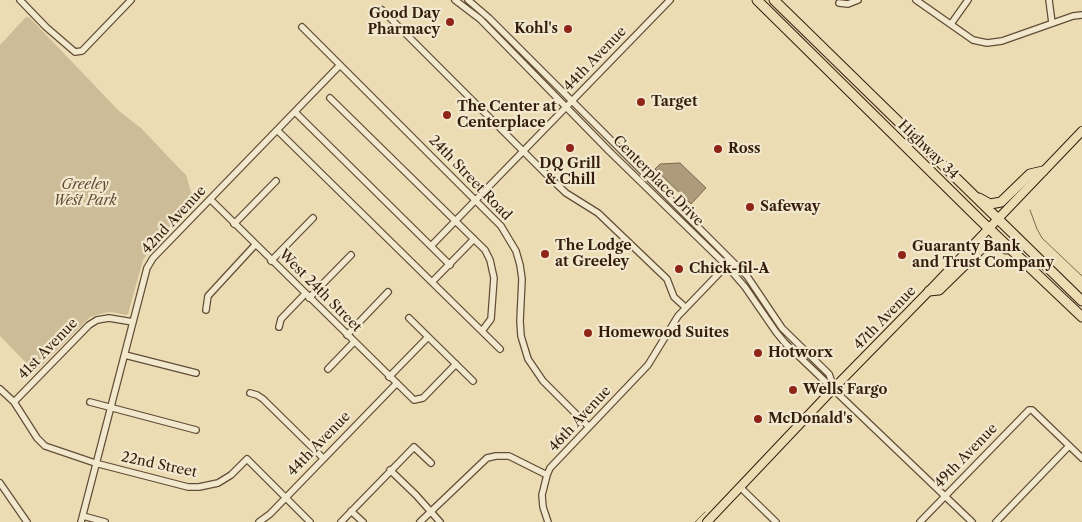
<!DOCTYPE html>
<style>
body{margin:0}
canvas{display:block;background:#ebdcb4}
</style>
<canvas width="1082" height="522"></canvas>
<script>
const ctx = document.querySelector('canvas').getContext('2d');
ctx.lineJoin = 'round';
function fillPath(path, color) {
  ctx.fillStyle = color;
  ctx.fill(path, 'evenodd');
}
function shape(rows) {
  const path = new Path2D();
  for (const r of rows) {
    path.moveTo(r[0], r[1]);
    for (let i = 2; i < r.length; i += 2) path.lineTo(r[i], r[i + 1]);
  }
  return path;
}
function strokePath(path, color, width, dash) {
  ctx.strokeStyle = color;
  ctx.lineWidth = width;
  ctx.lineCap = dash ? 'butt' : 'round';
  ctx.setLineDash(dash || []);
  ctx.stroke(path);
}
function drawText(font, color, halo, rows, align = 'center') {
  ctx.font = font + ' "Libre Caslon Text",serif';
  ctx.lineWidth = 4.5;
  ctx.setLineDash([]);
  ctx.textBaseline = 'middle';
  ctx.strokeStyle = halo;
  ctx.fillStyle = color;
  for (const [text, x, y, turn = 0] of rows) {
    ctx.save();
    ctx.translate(x, y);
    ctx.rotate((+turn || 0) * Math.PI / 180);
    ctx.textAlign = isNaN(turn) ? turn : align;
    if (halo) ctx.strokeText(text, 0, 0);
    ctx.fillText(text, 0, 0);
    ctx.restore();
  }
}
fillPath(shape([
 [26,17,30,18,119,111,141,128,175,164,186,175,191,192,200,199,151,248,143,260,128,314,126,315,111,312,104,313,90,317,35,372,0,336,0,45]
]), '#ccbc97');
const water = shape([
 [680,163,706,188,691,204,655,169,660,164,680,163]
]);
fillPath(water, '#ad9b7b');
strokePath(water, '#7d694f', 1);
strokePath(shape([
 [1030,210,1037,229,1042,238,1082,276],
 [695,522,705,512]
]), '#7d694f', 1);
const minor = shape([
 [20,0,46,27,75,52,82,51,131,0],
 [455,0,480,19,609,151,726,265,745,287,776,332,785,343,972,522],
 [468,0,489,18,747,276,782,328,829,374,834,388],
 [916,0,973,40,987,43,1002,41,1073,16,1082,15],
 [1049,0,1052,23],
 [839,3,848,4,858,0],
 [382,10,548,176,566,193,598,213,667,279,674,297,685,307],
 [951,24,968,0],
 [302,27,501,226,516,251,520,265,522,279,520,321,521,336,528,359,543,381,589,427],
 [330,98,485,250,490,260,494,278,491,319,482,331],
 [295,112,450,265],
 [277,130,500,349],
 [210,199,414,400,423,398,456,364],
 [234,224,276,181],
 [431,246,670,0],
 [271,261,313,218],
 [432,282,474,239],
 [309,298,351,255],
 [206,310,208,296,255,245],
 [409,318,473,381],
 [279,327,281,319,305,294],
 [347,335,388,292],
 [125,355,196,373],
 [328,369,354,342],
 [389,377,428,337],
 [0,389,14,402,37,438,45,446,95,463,188,487,199,487,218,483,231,475,247,459,310,522],
 [250,393,257,395,263,399,323,458],
 [14,402,89,325,97,320,109,318,133,322],
 [90,402,196,430],
 [390,470,416,495,440,522],
 [0,483,27,522],
 [740,487,776,522],
 [351,511,363,522],
 [83,516,105,522],
 [81,522,147,268,153,258,340,65],
 [259,522,270,514,397,383],
 [341,522,414,447,431,463],
 [420,522,487,458,496,456,509,456,547,475],
 [548,522,543,507,542,495,547,475,550,468,648,365,678,316,728,264],
 [920,522,1029,410,1032,410,1082,458],
 [996,522,1069,446]
]);
const major = shape([
 [707,522,834,388,929,291,1082,131]
]);
const highway = shape([
 [757,0,980,220,1082,317],
 [774,0,1082,301],
 [979,198,990,204,1001,202,1030,174,1043,171],
 [929,291,939,290,985,245,991,243,996,243,1006,249]
]);
strokePath(minor, '#624d36', 8);
strokePath(major, '#341d0c', 10);
strokePath(highway, '#341d0c', 11);
strokePath(minor, '#f2e8ce', 5.5);
strokePath(major, '#ebdcb4', 8);
strokePath(highway, '#ebdcb4', 9);
for (const [x, y, r, color] of [
 [450,22,5,"#8f2418"],
 [568,29,5,"#8f2418"],
 [641,102,5,"#8f2418"],
 [447,115,5,"#8f2418"],
 [570,148,5,"#8f2418"],
 [718,149,5,"#8f2418"],
 [750,207,5,"#8f2418"],
 [545,254,5,"#8f2418"],
 [902,255,5,"#8f2418"],
 [679,269,5,"#8f2418"],
 [588,333,5,"#8f2418"],
 [758,353,5,"#8f2418"],
 [793,390,5,"#8f2418"],
 [758,419,5,"#8f2418"]
]) {
  const dot = new Path2D();
  dot.arc(x, y, r, 0, 2 * Math.PI);
  ctx.fillStyle = color;
  ctx.fill(dot);
  strokePath(dot, '#f2e8ce', 2);
}
drawText('bold 14px', '#341d0c', '#f2e8ce', [
 ["Good Day",440,14,"right"],
 ["Pharmacy",440,30,"right"],
 ["Kohl's",558,29,"right"],
 ["Target",651,102],
 ["The Center at",457,107],
 ["Centerplace",457,123],
 ["Ross",728,149],
 ["DQ Grill",570,164,"center"],
 ["& Chill",570,180,"center"],
 ["Safeway",760,207],
 ["The Lodge",555,246],
 ["at Greeley",555,262],
 ["Guaranty Bank",912,247],
 ["and Trust Company",912,263],
 ["Chick-fil-A",689,269],
 ["Homewood Suites",598,333],
 ["Hotworx",768,353],
 ["Wells Fargo",803,390],
 ["McDonald's",768,419]
], 'left');
drawText('14px', '#341d0c', '#f2e8ce', [
 ["44th Avenue",595,59,-46],
 ["Highway 34",928,150,44],
 ["24th Street Road",470,178,46],
 ["Centerplace Drive",658,181,45],
 ["42nd Avenue",174,220,-47],
 ["West 24th Street",320,291,45],
 ["47th Avenue",885,318,-46],
 ["41st Avenue",48,349,-46],
 ["46th Avenue",580,419,-47],
 ["44th Avenue",319,444,-46],
 ["49th Avenue",966,456,-46],
 ["22nd Street",159,465,12]
]);
drawText('italic 14px', '#624d36', '#f2e8ce', [
 ["Greeley",85,185],
 ["West Park",85,201]
]);
</script>
